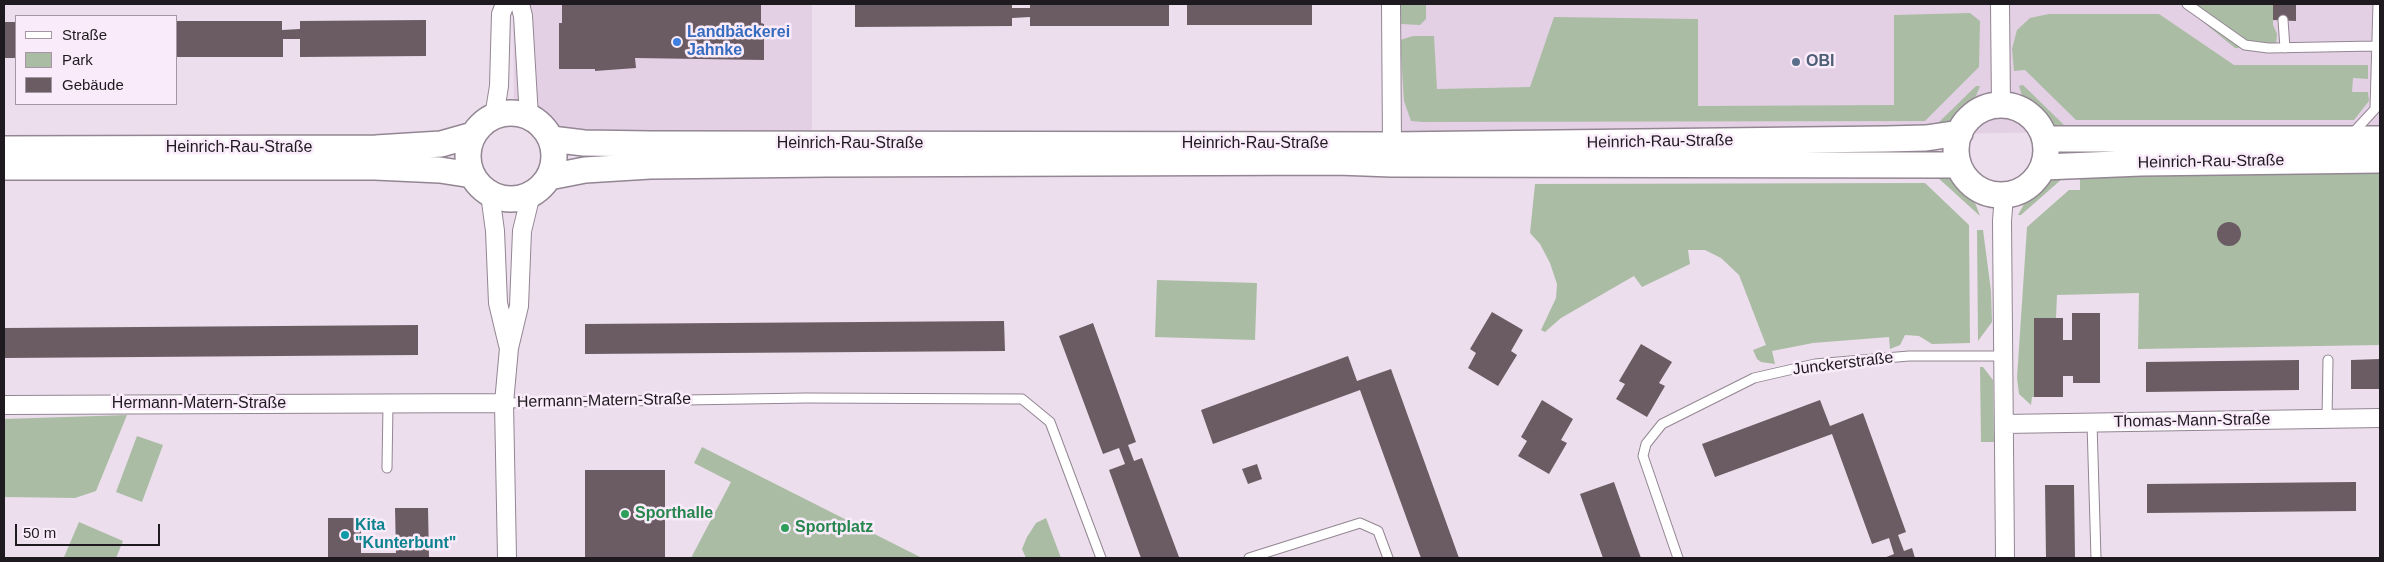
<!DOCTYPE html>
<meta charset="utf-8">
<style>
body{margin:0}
#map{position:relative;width:2384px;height:562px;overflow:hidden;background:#ecdeec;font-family:Helvetica,sans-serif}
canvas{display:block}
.frame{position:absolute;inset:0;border:5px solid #1f1a1f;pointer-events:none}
.legend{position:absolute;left:15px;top:15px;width:162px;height:90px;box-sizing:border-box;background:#f9ebfa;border:1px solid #a297a2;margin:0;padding:6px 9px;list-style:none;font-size:15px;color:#1f1a1f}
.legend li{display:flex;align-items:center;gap:10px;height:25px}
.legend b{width:25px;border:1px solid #a297a2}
.scale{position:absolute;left:15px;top:524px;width:145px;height:22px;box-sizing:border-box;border:2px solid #1f1a1f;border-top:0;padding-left:6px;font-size:15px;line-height:18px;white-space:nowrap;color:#1f1a1f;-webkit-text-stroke:4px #f9ebfa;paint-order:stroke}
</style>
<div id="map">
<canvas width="2384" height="562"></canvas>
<div class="frame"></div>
<ul class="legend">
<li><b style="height:6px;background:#fff"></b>Straße</li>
<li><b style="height:14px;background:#aabda4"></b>Park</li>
<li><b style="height:14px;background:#6b5b63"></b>Gebäude</li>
</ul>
<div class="scale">50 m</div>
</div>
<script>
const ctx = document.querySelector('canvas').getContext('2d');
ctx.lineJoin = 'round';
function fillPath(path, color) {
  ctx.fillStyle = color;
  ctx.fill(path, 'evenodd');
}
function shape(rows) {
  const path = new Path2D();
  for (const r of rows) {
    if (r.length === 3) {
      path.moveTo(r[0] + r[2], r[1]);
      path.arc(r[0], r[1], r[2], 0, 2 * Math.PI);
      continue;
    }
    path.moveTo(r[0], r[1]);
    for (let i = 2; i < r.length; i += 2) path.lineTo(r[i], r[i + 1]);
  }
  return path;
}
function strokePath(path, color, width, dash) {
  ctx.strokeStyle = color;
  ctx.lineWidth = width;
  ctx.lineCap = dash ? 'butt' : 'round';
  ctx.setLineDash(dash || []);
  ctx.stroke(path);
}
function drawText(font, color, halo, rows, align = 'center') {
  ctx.font = font + ' Helvetica,sans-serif';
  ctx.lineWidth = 5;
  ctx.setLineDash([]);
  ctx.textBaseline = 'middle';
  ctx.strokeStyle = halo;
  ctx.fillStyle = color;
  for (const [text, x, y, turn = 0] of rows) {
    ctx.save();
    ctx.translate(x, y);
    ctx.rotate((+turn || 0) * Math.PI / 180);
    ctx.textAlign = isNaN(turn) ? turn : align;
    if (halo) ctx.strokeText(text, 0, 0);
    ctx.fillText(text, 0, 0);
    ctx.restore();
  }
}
fillPath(shape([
 [513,4,812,4,812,137,554,135,539,119,532,114,514,111],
 [1401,4,2380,4,2380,130,2064,132,1401,143]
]), '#e4d0e4');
fillPath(shape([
 [1401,4,1426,4,1426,19,1420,25,1401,24],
 [2181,4,2273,4,2273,25,2277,34,2276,44,2265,49,2235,48],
 [1970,13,1980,21,1979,67,1925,121,1423,122,1411,121,1404,101,1400,40,1413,36,1434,36,1437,89,1530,87,1554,17,1698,19,1698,106,1894,105,1894,15],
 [2049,14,2159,14,2234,65,2368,65,2368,79,2353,78,2352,92,2368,92,2369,101,2354,120,2076,120,2025,70,2014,71,2012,49,2017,30,2030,18],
 [2023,85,2065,126,2065,131,2050,124,2030,107,2021,93,2019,86],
 [1976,86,1980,86,1976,96,1965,111,1946,126,1935,126],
 [2380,171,2380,345,2138,349,2139,293,2057,295,2056,318,2034,319,2034,397,2032,397,2031,405,2019,394,2017,378,2027,227,2069,190,2080,190,2080,172],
 [1943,174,1951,178,1968,192,1976,205,1980,216,1936,176],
 [2050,178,2063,178,2021,215,2018,215,2029,195],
 [1925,183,1969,225,1970,343,1932,344,1919,336,1905,335,1900,345,1890,349,1889,337,1813,343,1772,351,1775,364,1761,362,1757,359,1753,350,1766,345,1739,275,1721,258,1705,250,1688,250,1690,264,1642,287,1634,276,1561,318,1545,332,1541,330,1556,298,1557,284,1550,263,1540,244,1530,233,1535,184],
 [1977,230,1983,230,1991,291,1992,322,1978,341],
 [1157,280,1257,283,1255,340,1155,337],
 [1980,367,1983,367,1993,380,1994,442,1981,442],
 [127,415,96,491,75,498,4,497,4,419],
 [137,436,163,445,142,502,116,492],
 [702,447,922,558,691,558,731,482,694,463],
 [1046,518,1061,558,1026,558,1022,549,1027,537,1036,523],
 [79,522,123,541,116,558,64,557]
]), '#aabda4');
fillPath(shape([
 [562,4,761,4,761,23,764,24,764,60,635,58,636,68,595,71,595,69,559,69,559,23,562,23],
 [855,4,1012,4,1012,8,1030,8,1030,4,1169,4,1169,26,1030,26,1030,17,1012,18,1012,26,855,27],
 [1187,4,1312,4,1312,25,1187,25],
 [2273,4,2296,4,2296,21,2273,20],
 [426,20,426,56,300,57,300,39,283,39,283,57,176,57,176,21,282,21,282,30,300,29,300,21],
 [4,22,16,22,16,58,4,58],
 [2229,234,12],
 [1492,312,1523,330,1511,351,1517,355,1498,386,1468,368,1476,353,1470,349],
 [2072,313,2100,313,2100,383,2073,383,2073,376,2063,376,2063,397,2034,397,2034,318,2063,318,2063,340,2072,340],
 [1004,321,1005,351,585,354,585,324],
 [1093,323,1136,442,1128,445,1134,461,1142,458,1179,557,1175,558,1141,558,1109,470,1125,464,1119,448,1103,454,1059,336],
 [418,325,418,355,4,358,4,328],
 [1641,344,1672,362,1659,383,1665,386,1647,417,1616,399,1625,384,1619,381],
 [1348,356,1357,381,1391,369,1459,558,1421,558,1360,390,1213,444,1201,410],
 [2380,359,2380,389,2351,389,2351,360],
 [2299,360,2299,390,2146,392,2146,362],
 [1542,400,1573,419,1561,440,1567,443,1549,474,1518,456,1527,441,1521,437],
 [1820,400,1830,426,1863,413,1906,532,1898,535,1904,551,1912,548,1915,558,1884,558,1894,554,1889,538,1872,544,1832,434,1715,477,1702,444],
 [1257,464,1262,479,1248,484,1242,469],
 [585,470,665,470,665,558,585,558],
 [1614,482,1628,522,1641,558,1603,558,1580,494],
 [2356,482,2356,511,2147,513,2147,484],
 [2045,485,2074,485,2075,558,2046,558],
 [395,508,428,508,429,558,328,558,328,518,361,518,361,553,396,553]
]), '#6b5b63');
const service = shape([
 [2187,4,2245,45,2268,48,2376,46],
 [2283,20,2285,48],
 [2352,134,2375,109,2378,4],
 [504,403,806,398,1022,399,1050,422,1101,558],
 [2327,419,2328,360],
 [2092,423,2096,558],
 [387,468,388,404],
 [1249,558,1360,523,1378,531,1388,558],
 [1678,558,1643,456,1646,444,1662,424,1754,378,1815,364,1909,356,2002,356]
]);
const minor = shape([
 [520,4,523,16,529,117],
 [1391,4,1392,145],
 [2000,4,2001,105],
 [494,117,499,86,501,14,505,4],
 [490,194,495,231,498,303,508,345],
 [2004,195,2002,221,2005,558],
 [4,405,504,403],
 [2004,424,2380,418],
 [507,558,504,403,509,348,519,306,522,231,531,194]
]);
const secondary = shape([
 [2001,150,45],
 [511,156,43],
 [551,139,584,143,650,144,1392,145,1886,139,1926,138,1960,133],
 [2045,139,2380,139],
 [4,149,376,148,441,144,473,135],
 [4,167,375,167,440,170,472,175],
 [2043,167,2141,163,2380,160],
 [549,177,585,170,650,166,827,164,1338,162,1392,164,1958,165]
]);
strokePath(service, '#938693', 11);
strokePath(minor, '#938693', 20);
strokePath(secondary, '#938693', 28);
strokePath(service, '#fff', 9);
strokePath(minor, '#fff', 18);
strokePath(secondary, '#fff', 25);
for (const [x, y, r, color] of [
 [677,42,5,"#3f7fe0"],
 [1796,62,5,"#5c6f8a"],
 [625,514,5,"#2e9e5b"],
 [785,528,5,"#2e9e5b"],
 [345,535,5,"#0f9aa8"]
]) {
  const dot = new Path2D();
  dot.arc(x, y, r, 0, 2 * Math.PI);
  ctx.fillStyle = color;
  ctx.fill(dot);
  strokePath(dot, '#f9ebfa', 2);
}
drawText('bold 16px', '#366cbe', '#f9ebfa', [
 ["Landbäckerei",687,33],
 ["Jahnke",687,51]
], 'left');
drawText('bold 16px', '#4e5e75', '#f9ebfa', [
 ["OBI",1806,62]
], 'left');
drawText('16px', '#1f1a1f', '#f9ebfa', [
 ["Heinrich-Rau-Straße",1660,142,-1],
 ["Heinrich-Rau-Straße",850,144],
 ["Heinrich-Rau-Straße",1255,144],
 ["Heinrich-Rau-Straße",239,148],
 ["Heinrich-Rau-Straße",2211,162,-1],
 ["Junckerstraße",1843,364,-7],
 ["Hermann-Matern-Straße",604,401,-1],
 ["Hermann-Matern-Straße",199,404],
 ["Thomas-Mann-Straße",2192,421,-1]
]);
drawText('bold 16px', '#27864d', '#f9ebfa', [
 ["Sporthalle",635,514],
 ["Sportplatz",795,528]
], 'left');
drawText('bold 16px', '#0d838f', '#f9ebfa', [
 ["Kita",355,526],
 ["\"Kunterbunt\"",355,544]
], 'left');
</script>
